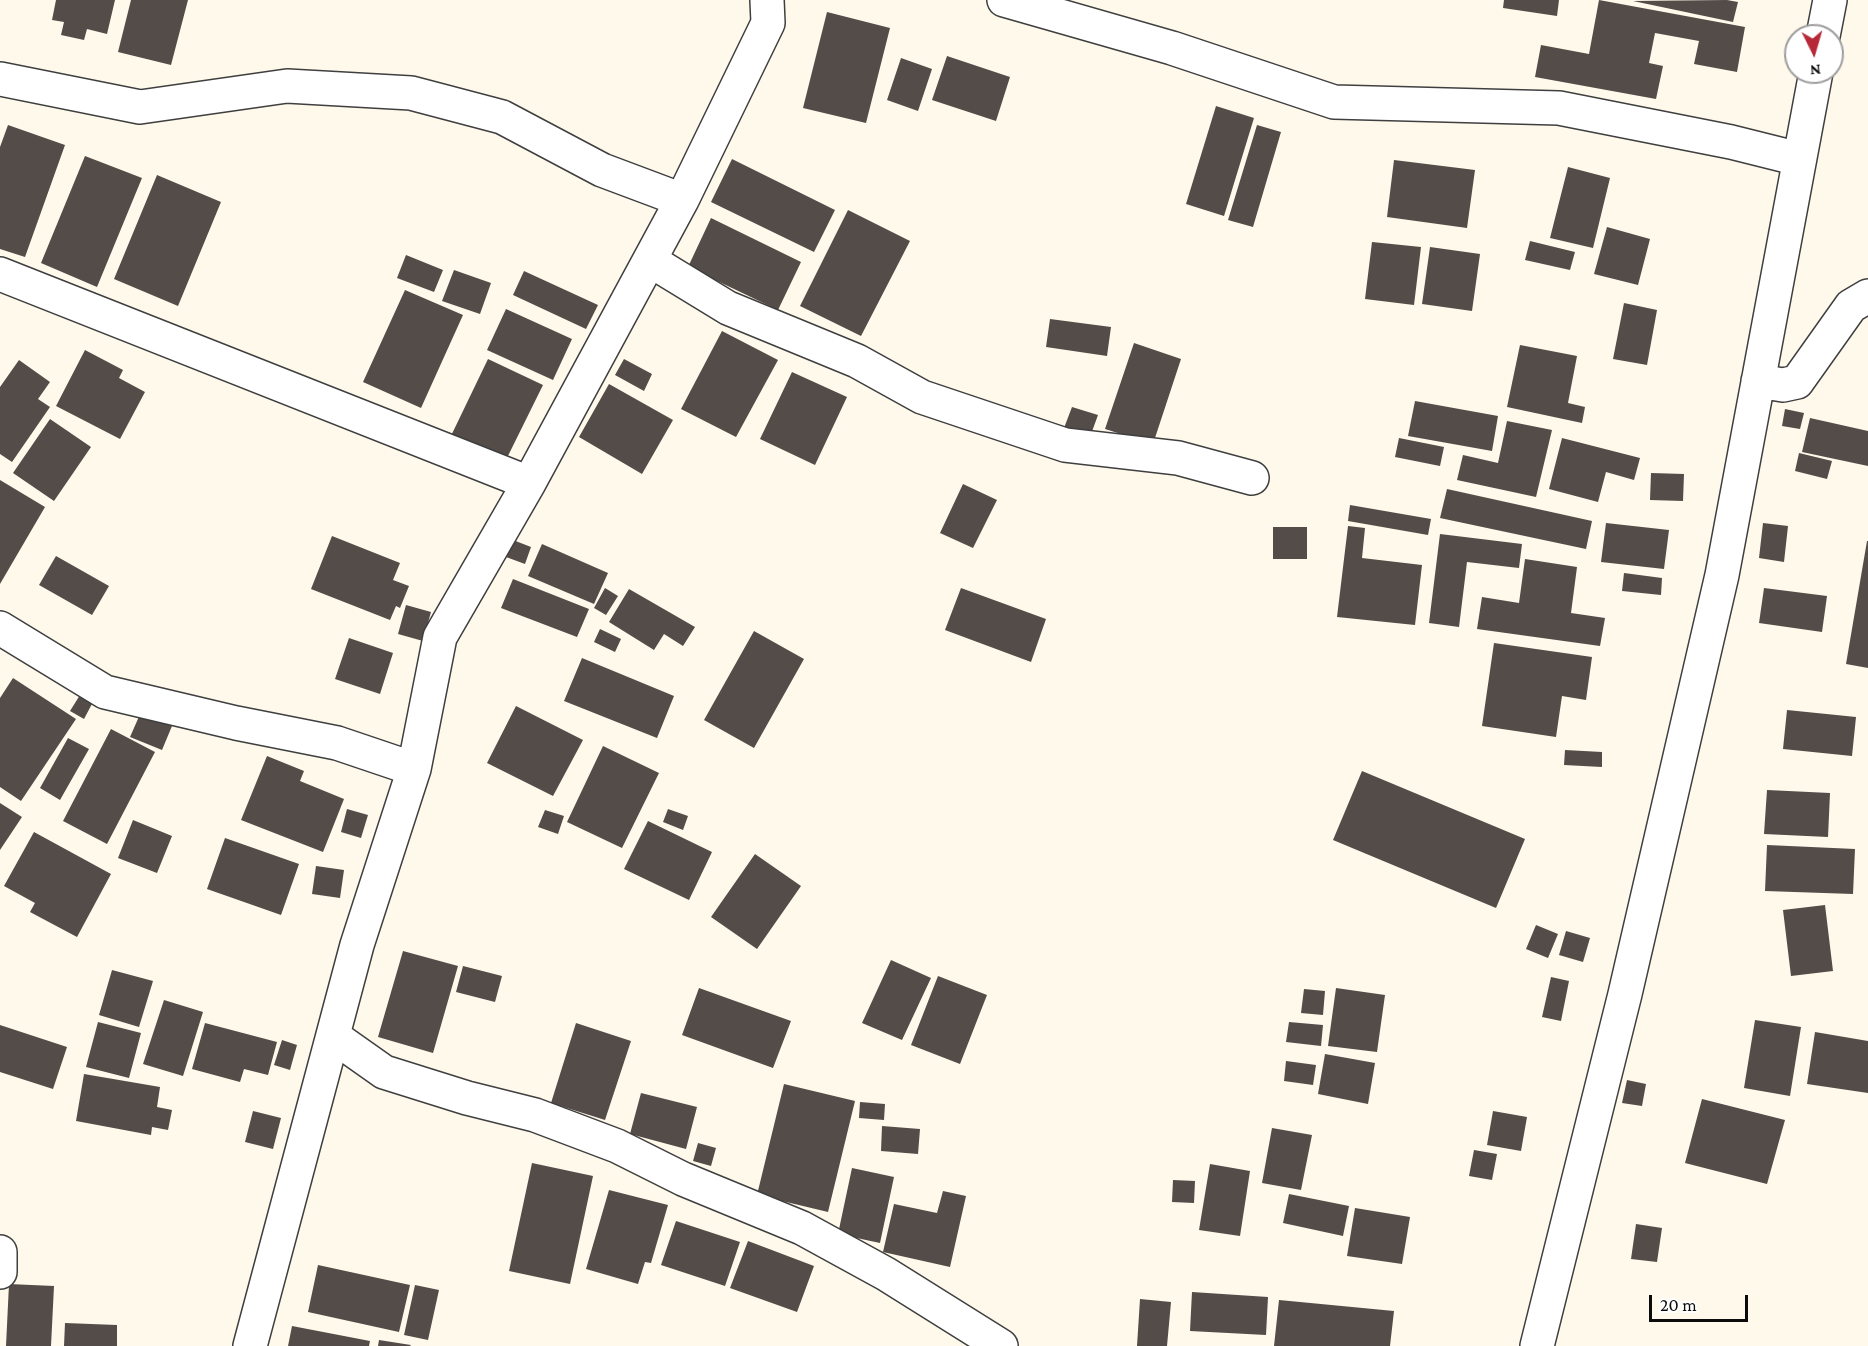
<!DOCTYPE html>
<style>
body{margin:0}
#map{position:relative;width:1868px;height:1346px;overflow:hidden;background:#fef9eb;font-family:"Crimson Pro",serif}
canvas{display:block}
.north{position:absolute;left:1784px;top:24px;width:60px;height:60px;box-sizing:border-box;background:#fff;border:2px solid #9e9e9e;border-radius:50%;rotate:175deg;font-size:16px;font-weight:700;line-height:24px;text-align:center;color:#0c0c0c}
.north::after{content:'';display:block;margin:auto;width:21px;height:27px;background:#b72838;clip-path:polygon(50% 0,100% 100%,50% 72%,0 100%)}
.scale{position:absolute;left:1649px;top:1295px;width:99px;height:27px;box-sizing:border-box;border:3px solid #0c0c0c;border-top:0;padding-left:8px;font-size:18px;line-height:21px;white-space:nowrap;color:#0c0c0c;-webkit-text-stroke:4px #fff;paint-order:stroke}
</style>
<div id="map">
<canvas width="1868" height="1346"></canvas>
<div class="north">N</div>
<div class="scale">20 m</div>
</div>
<script>
const ctx = document.querySelector('canvas').getContext('2d');
ctx.lineJoin = 'round';
function fillPath(path, color) {
  ctx.fillStyle = color;
  ctx.fill(path, 'evenodd');
}
function shape(rows) {
  const path = new Path2D();
  for (const r of rows) {
    path.moveTo(r[0], r[1]);
    for (let i = 2; i < r.length; i += 2) path.lineTo(r[i], r[i + 1]);
  }
  return path;
}
function strokePath(path, color, width, dash) {
  ctx.strokeStyle = color;
  ctx.lineWidth = width;
  ctx.lineCap = dash ? 'butt' : 'round';
  ctx.setLineDash(dash || []);
  ctx.stroke(path);
}
fillPath(shape([
 [56,0,115,0,107,34,87,29,84,40,61,35,64,22,52,20],
 [131,0,188,0,171,65,118,52],
 [1504,0,1559,0,1557,16,1503,8],
 [1599,0,1745,27,1737,72,1694,64,1699,41,1655,33,1649,63,1663,66,1656,99,1535,77,1541,45,1589,54],
 [1727,0,1738,2,1733,22,1633,1],
 [827,12,890,28,866,123,803,108],
 [947,56,1010,77,996,121,932,100],
 [901,58,932,69,918,111,887,100],
 [1216,106,1254,118,1224,216,1186,204],
 [8,125,65,145,25,257,0,249,0,147],
 [1257,125,1281,132,1253,227,1228,220],
 [85,156,142,178,97,287,41,263],
 [732,159,835,210,814,252,711,202],
 [1394,160,1475,170,1467,228,1387,217],
 [1568,167,1610,178,1593,248,1550,238],
 [157,175,221,202,178,306,114,279],
 [848,210,910,241,861,336,800,306],
 [711,218,801,262,778,310,688,267],
 [1607,227,1650,239,1638,285,1594,274],
 [1530,241,1575,252,1570,270,1525,260],
 [1372,242,1421,247,1414,305,1365,299],
 [1430,247,1480,254,1472,311,1422,304],
 [406,255,443,270,434,292,397,278],
 [454,270,491,283,480,314,442,301],
 [524,271,598,305,586,329,513,295],
 [405,290,463,315,421,408,363,382],
 [1624,303,1657,310,1647,365,1613,359],
 [506,309,572,339,553,380,487,350],
 [1050,319,1111,327,1107,356,1046,347],
 [722,331,778,360,736,437,681,409],
 [1134,343,1181,359,1153,444,1105,429],
 [1520,345,1577,356,1568,403,1585,407,1582,423,1507,407],
 [85,350,123,370,119,378,145,392,120,439,56,406],
 [488,359,543,385,503,466,449,440],
 [624,359,652,374,644,391,615,375],
 [19,360,50,382,38,399,50,407,12,462,0,454,0,387],
 [792,372,847,397,815,465,760,439],
 [609,384,673,420,642,474,579,437],
 [1415,401,1498,416,1492,451,1408,436],
 [1072,407,1098,415,1090,437,1064,428],
 [1785,409,1804,413,1800,429,1782,426],
 [1810,418,1868,431,1868,466,1802,452],
 [50,419,91,447,54,501,13,473],
 [1507,421,1552,430,1536,497,1457,480,1463,455,1498,463],
 [1399,438,1444,447,1440,466,1395,457],
 [1562,438,1640,458,1634,480,1606,472,1598,502,1549,489],
 [1799,453,1832,461,1827,479,1795,471],
 [1651,473,1684,474,1683,501,1650,500],
 [0,480,45,507,0,584],
 [963,484,997,500,973,548,940,533],
 [1447,489,1592,521,1586,549,1440,518],
 [1350,505,1431,519,1428,535,1348,521],
 [1606,523,1669,530,1664,569,1601,562],
 [1763,523,1788,526,1784,562,1759,558],
 [1348,526,1365,528,1362,558,1422,565,1415,625,1337,617],
 [1273,527,1307,527,1307,559,1273,559],
 [1440,534,1522,544,1519,568,1467,562,1459,627,1429,623],
 [332,536,400,563,393,580,409,586,400,608,396,606,390,620,311,589],
 [513,540,531,547,525,564,506,557],
 [1867,541,1868,541,1868,668,1846,664],
 [542,544,608,573,594,604,528,576],
 [56,556,109,586,92,615,39,585],
 [1525,559,1577,567,1571,613,1605,618,1600,646,1477,629,1482,597,1519,603],
 [1624,573,1662,578,1661,595,1622,591],
 [513,579,589,609,577,637,501,608],
 [605,588,618,596,606,615,594,608],
 [961,588,1046,619,1031,662,945,630],
 [1764,588,1827,596,1822,632,1759,623],
 [629,589,695,627,683,646,664,634,654,650,609,622],
 [406,605,431,612,423,641,398,634],
 [600,629,621,639,615,652,594,642],
 [754,631,804,659,754,748,704,720],
 [349,638,393,653,380,694,335,679],
 [1494,643,1592,657,1586,700,1562,696,1556,737,1482,726],
 [582,658,674,696,657,738,564,701],
 [13,678,76,719,21,801,0,787,0,698],
 [80,695,93,702,84,719,70,711],
 [516,706,583,740,553,796,487,763],
 [1787,710,1856,717,1852,756,1783,749],
 [141,712,172,726,162,750,130,737],
 [111,729,155,752,107,844,63,821],
 [68,738,89,749,60,800,40,788],
 [603,746,659,773,622,848,567,822],
 [1565,750,1602,752,1602,767,1564,765],
 [267,756,304,771,300,781,344,799,323,852,241,820],
 [1362,771,1525,839,1496,908,1333,840],
 [1767,790,1830,793,1828,837,1764,834],
 [0,803,22,817,0,850],
 [347,809,368,815,361,838,341,832],
 [668,809,688,816,683,830,663,822],
 [545,810,564,816,558,834,538,827],
 [133,820,172,836,157,873,118,858],
 [648,821,712,852,689,900,624,869],
 [34,832,111,874,77,937,30,912,35,903,4,886],
 [225,838,299,864,281,915,207,889],
 [1767,845,1855,849,1853,894,1765,891],
 [755,854,801,886,757,949,711,917],
 [316,866,344,870,340,898,312,894],
 [1825,905,1833,971,1791,976,1783,910],
 [1536,925,1558,934,1548,958,1526,949],
 [1566,931,1590,938,1583,962,1559,955],
 [403,951,458,966,433,1053,378,1037],
 [891,960,931,978,902,1040,862,1023],
 [463,966,502,976,495,1002,456,992],
 [112,970,153,981,139,1027,99,1015],
 [938,976,987,995,960,1064,911,1045],
 [1551,977,1569,981,1561,1021,1542,1017],
 [699,988,791,1021,773,1068,682,1035],
 [1336,988,1385,995,1377,1052,1328,1046],
 [1304,989,1325,991,1323,1015,1301,1013],
 [164,1000,203,1012,183,1076,143,1064],
 [1755,1020,1801,1027,1790,1096,1744,1088],
 [98,1022,141,1033,129,1078,86,1067],
 [1289,1022,1323,1025,1321,1046,1286,1042],
 [205,1023,277,1042,268,1075,244,1069,240,1082,192,1069],
 [576,1023,631,1041,605,1120,551,1103],
 [0,1025,67,1047,53,1089,0,1072],
 [1815,1032,1868,1041,1868,1093,1807,1084],
 [282,1040,297,1045,290,1070,274,1065],
 [1325,1054,1375,1063,1368,1104,1318,1094],
 [1286,1061,1316,1065,1313,1085,1284,1081],
 [84,1074,160,1087,157,1107,172,1110,168,1130,152,1127,151,1135,76,1121],
 [1627,1080,1646,1084,1642,1106,1622,1103],
 [784,1084,855,1101,828,1212,757,1195],
 [641,1093,697,1107,686,1149,630,1134],
 [1702,1099,1785,1120,1767,1184,1685,1163],
 [860,1102,885,1104,884,1120,859,1118],
 [253,1111,281,1118,273,1149,245,1142],
 [1493,1111,1527,1117,1521,1151,1487,1145],
 [882,1126,920,1129,918,1154,881,1151],
 [1272,1128,1312,1135,1301,1190,1262,1183],
 [698,1143,716,1148,711,1166,693,1161],
 [1474,1150,1497,1154,1492,1180,1469,1176],
 [532,1163,593,1176,570,1284,509,1271],
 [1210,1164,1250,1171,1240,1236,1199,1230],
 [852,1168,894,1177,880,1243,838,1234],
 [1173,1180,1195,1181,1194,1203,1172,1202],
 [609,1190,668,1205,651,1263,645,1262,638,1284,586,1269],
 [943,1191,966,1196,950,1267,883,1252,894,1204,937,1213],
 [1289,1194,1349,1206,1343,1236,1283,1223],
 [1355,1208,1410,1217,1402,1264,1347,1256],
 [676,1221,740,1242,725,1286,661,1265],
 [1636,1224,1662,1228,1657,1262,1631,1259],
 [748,1241,814,1266,797,1312,730,1288],
 [318,1265,410,1285,399,1332,308,1312],
 [9,1284,54,1286,51,1346,6,1346],
 [415,1285,439,1290,428,1340,404,1335],
 [1192,1292,1268,1297,1266,1335,1190,1331],
 [1140,1299,1171,1302,1167,1346,1137,1346],
 [1279,1300,1394,1311,1390,1346,1274,1346],
 [65,1323,117,1325,117,1346,64,1346],
 [292,1326,370,1341,369,1346,288,1346],
 [379,1340,411,1345,410,1346,378,1346]
]), '#544c48');
const minor = shape([
 [1004,0,1172,48,1334,102,1559,108,1731,142,1799,159],
 [1823,36,1830,0],
 [0,79,140,107,287,86,411,93,502,117,602,170,682,200],
 [651,261,728,308,857,361,922,397,1065,445,1178,458,1252,478],
 [0,274,529,483],
 [1758,381,1783,385,1797,382,1851,306,1868,296],
 [0,628,105,692,236,723,337,743,414,769],
 [333,1036,384,1072,467,1098,535,1115,617,1146,683,1179,802,1228,886,1274,1001,1346],
 [0,1252,0,1272],
 [250,1346,357,945,414,769,440,637,529,483,682,200,768,23,767,0],
 [1537,1346,1625,994,1722,575,1816,72]
]);
strokePath(minor, '#3f3f3f', 36);
strokePath(minor, '#fff', 33);
</script>
